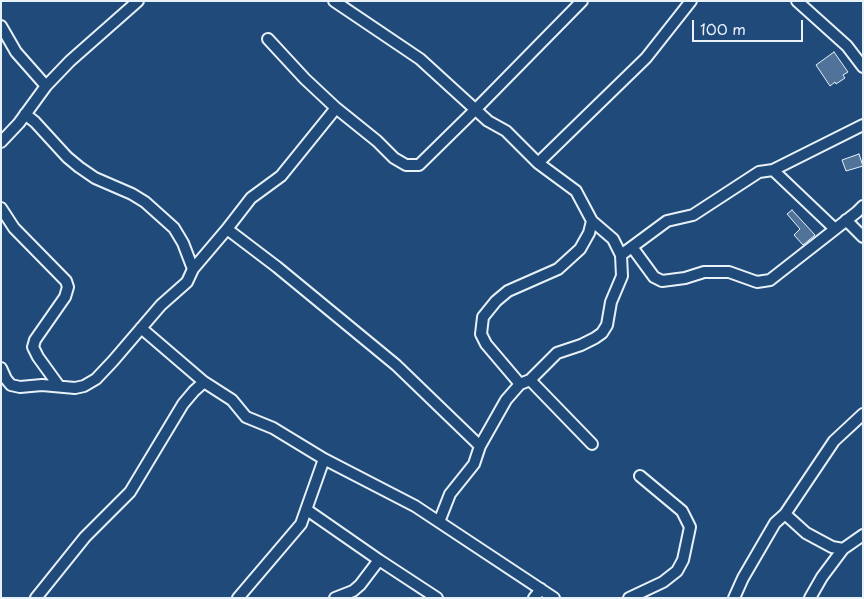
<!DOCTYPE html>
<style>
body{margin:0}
#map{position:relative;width:864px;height:599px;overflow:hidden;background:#1f4a7a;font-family:"Playpen Sans",sans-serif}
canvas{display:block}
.frame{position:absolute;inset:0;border:2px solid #e8f1f8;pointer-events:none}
.scale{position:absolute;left:692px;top:20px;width:111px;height:22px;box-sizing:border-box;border:2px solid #e8f1f8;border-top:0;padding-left:6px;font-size:15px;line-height:18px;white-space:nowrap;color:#e8f1f8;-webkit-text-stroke:4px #1f4a7a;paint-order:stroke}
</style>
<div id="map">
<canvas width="864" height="599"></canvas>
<div class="frame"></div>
<div class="scale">100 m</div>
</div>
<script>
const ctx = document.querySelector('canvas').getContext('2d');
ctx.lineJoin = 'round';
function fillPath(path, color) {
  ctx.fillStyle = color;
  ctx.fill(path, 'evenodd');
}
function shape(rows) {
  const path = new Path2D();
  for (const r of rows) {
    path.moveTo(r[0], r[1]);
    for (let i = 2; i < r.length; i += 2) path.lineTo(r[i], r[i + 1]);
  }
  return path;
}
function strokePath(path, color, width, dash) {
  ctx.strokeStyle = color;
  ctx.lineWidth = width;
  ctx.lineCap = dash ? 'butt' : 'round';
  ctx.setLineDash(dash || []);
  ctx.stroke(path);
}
const building = shape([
 [834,52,848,72,843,75,845,78,836,84,835,82,830,86,816,65,834,52],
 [859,154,863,166,846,171,842,160,859,154],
 [792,210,815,235,803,245,794,235,800,229,787,214,792,210]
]);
fillPath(building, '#517399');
strokePath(building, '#e8f1f8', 1);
const minor = shape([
 [334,1,420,59,488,121,506,131,538,163,576,191,592,221,613,239,621,255,622,276,611,302,607,325,602,333,595,338,581,345,557,353,530,380,520,384,506,400,480,446,474,464,450,494,439,522],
 [797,1,847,46,863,67],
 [1,26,16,52,46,86],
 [268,39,305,79,336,108,377,141,394,158,406,165,419,165,475,110,582,1],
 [25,114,35,122,67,157,79,167,95,178,132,194,145,202,174,228,183,243,193,269],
 [1,142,19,123,46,86,70,61,138,1],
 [538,163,646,58,691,1],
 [773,170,835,229],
 [1,208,14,228,66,281,68,287,65,297,35,340,33,347,38,357,59,386],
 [846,220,863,237],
 [227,229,277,267,396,365,480,446],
 [632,247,654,277,662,281,685,278,704,272,729,272,757,282,770,280,857,212,863,206],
 [621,255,667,221,693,215,759,172,773,170,863,125],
 [141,328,204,382,232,400,246,417,273,428,324,459,415,506,554,598],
 [1,368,6,379,11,385,20,387,42,385,75,388,84,386,96,379,113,361,161,305,187,282,193,269,227,229,251,198,281,176,336,108],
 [530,380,592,444],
 [520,384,486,344,481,334,483,317,496,301,508,291,558,269,580,249,589,233,592,221],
 [307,510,379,560,437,598],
 [785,514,806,533,832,547,843,549],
 [36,598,85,537,130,492,183,404,194,391,204,382],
 [238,598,301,524,324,459],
 [335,598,353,591,360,585,379,560],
 [534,598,541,589],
 [629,598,663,582,677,571,683,560,690,527,682,511,640,476],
 [734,598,743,578,775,523,785,514,834,441,863,414],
 [810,598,822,577,843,549,863,535]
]);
strokePath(minor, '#e8f1f8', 14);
strokePath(minor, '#1f4a7a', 10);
</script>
